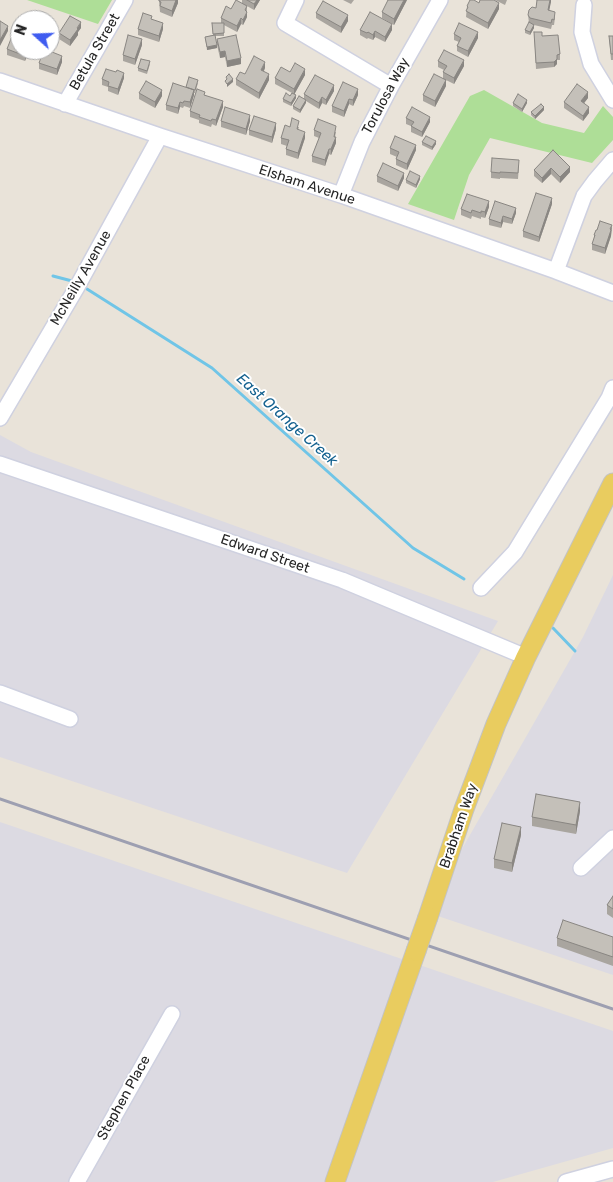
<!DOCTYPE html>
<style>
body{margin:0}
#map{position:relative;width:613px;height:1182px;overflow:hidden;background:#e9e3d9;font-family:Rubik,sans-serif}
canvas{display:block}
.north{position:absolute;left:10px;top:10px;width:50px;height:50px;box-sizing:border-box;background:#fff;border:1px solid #a9a9a9;border-radius:50%;rotate:290deg;font-size:14px;font-weight:700;line-height:20px;text-align:center;color:#272727}
.north::after{content:'';display:block;margin:auto;width:18px;height:22px;background:#3f5cf0;clip-path:polygon(50% 0,100% 100%,50% 72%,0 100%)}
</style>
<div id="map">
<canvas width="613" height="1182"></canvas>
<div class="north">N</div>
</div>
<script>
const ctx = document.querySelector('canvas').getContext('2d');
ctx.lineJoin = 'round';
function fillPath(path, color) {
  ctx.fillStyle = color;
  ctx.fill(path, 'evenodd');
}
function shape(rows) {
  const path = new Path2D();
  for (const r of rows) {
    path.moveTo(r[0], r[1]);
    for (let i = 2; i < r.length; i += 2) path.lineTo(r[i], r[i + 1]);
  }
  return path;
}
function strokePath(path, color, width, dash) {
  ctx.strokeStyle = color;
  ctx.lineWidth = width;
  ctx.lineCap = dash ? 'butt' : 'round';
  ctx.setLineDash(dash || []);
  ctx.stroke(path);
}
function drawText(font, color, halo, rows, align = 'center') {
  ctx.font = font + ' Rubik,sans-serif';
  ctx.lineWidth = 4;
  ctx.setLineDash([]);
  ctx.textBaseline = 'middle';
  ctx.strokeStyle = halo;
  ctx.fillStyle = color;
  for (const [text, x, y, turn = 0] of rows) {
    ctx.save();
    ctx.translate(x, y);
    ctx.rotate((+turn || 0) * Math.PI / 180);
    ctx.textAlign = isNaN(turn) ? turn : align;
    if (halo) ctx.strokeText(text, 0, 0);
    ctx.fillText(text, 0, 0);
    ctx.restore();
  }
}
fillPath(shape([
 [0,435,31,452,498,621,347,873,0,757],
 [613,575,613,975,426,912,583,637],
 [0,822,613,1031,613,1148,493,1182,0,1182]
]), '#dcdae2');
fillPath(shape([
 [27,0,112,0,98,24],
 [484,90,542,123,584,133,603,106,613,117,613,140,592,163,490,138,469,175,454,220,408,204,470,96]
]), '#aede97');
strokePath(shape([
 [53,276,72,281],
 [87,289,212,368,413,548,464,579],
 [553,628,575,651]
]), '#70c5e7', 3);
const minor = shape([
 [296,0,285,23,391,86],
 [584,5,582,32,591,64,613,100],
 [0,81,160,136,341,195,556,271,613,293],
 [65,104,125,0],
 [341,195,362,142,391,86,440,0],
 [556,271,584,196,595,181,613,160],
 [0,418,77,287,160,136],
 [0,464,342,580,526,657],
 [481,588,515,552,609,398,613,388],
 [0,693,70,719],
 [581,868,613,838],
 [77,1182,172,1014],
 [566,1182,613,1169]
]);
const major = shape([
 [428,917,464,809,496,724,526,657,613,483],
 [335,1182,416,951]
]);
strokePath(minor, '#cfd1e0', 18);
strokePath(major, '#c3c3c3', 21);
strokePath(minor, '#fff', 15);
strokePath(major, '#e9cc5f', 19);
strokePath(shape([
 [0,799,613,1009]
]), '#9d9fb1', 3);
const majorBridge = shape([
 [416,951,428,917]
]);
strokePath(majorBridge, '#c3c3c3', 21, []);
strokePath(majorBridge, '#e9cc5f', 19);
fillPath(shape([
 [178,0,178,3,172,17,160,12,159,1],
 [242,0,260,0,254,10,247,6,247,17,243,25,241,24,237,32,224,25,224,36,215,36,217,48,207,50,205,37,213,35,212,23,221,23,221,18,231,9,242,3],
 [343,0,354,0,351,4],
 [407,0,394,25,382,18,382,12],
 [495,0,507,0,505,5],
 [551,0,549,10,555,18,554,25,552,25,551,29,534,25,534,28,530,35,525,33,525,30,529,23,528,15,536,8],
 [479,3,499,9,488,29,466,17,467,6],
 [316,13,348,21,341,33,316,18],
 [152,19,163,29,159,42,138,35,138,29],
 [20,20,20,32,14,29,14,26],
 [81,28,78,32,78,35,70,46,59,39,59,33],
 [360,30,392,30,385,42,375,37,373,40,368,38,367,39,360,35],
 [534,32,542,36,560,54,560,60,557,60,557,64,554,67,536,69],
 [454,34,478,38,468,57,457,51,457,46,459,42,454,40],
 [609,36,613,36,613,60,611,60],
 [217,39,241,64,227,67,225,57,220,58,217,45],
 [142,45,135,65,123,61,123,55],
 [7,49,29,50,25,61,7,55],
 [42,50,47,50,62,62,57,75,39,69,39,63,44,51],
 [438,61,464,66,454,84,446,80,446,86,435,107,423,101,423,95,443,78,443,72,444,70,438,67],
 [150,64,147,74,138,71,138,68],
 [265,68,264,71,269,80,259,99,236,85,236,79,245,74],
 [290,72,305,75,294,94,296,98,291,106,283,102,283,99,290,96,292,93,275,84,275,78],
 [124,78,118,95,108,91,108,87,102,85,102,79],
 [198,83,195,93,194,93,194,95,190,108,184,106,183,108,180,107,178,114,166,110,166,105,186,87],
 [334,91,326,105,322,103,319,109,306,101,300,113,293,109,293,106,304,99,304,94],
 [139,93,162,96,155,108,139,99],
 [205,95,223,107,216,126,212,124,211,127,199,123,199,120,190,117,190,111],
 [358,95,353,106,349,104,344,117,332,112,332,106],
 [588,98,584,103,589,113,583,121,564,108,564,102],
 [513,103,527,103,522,112,513,106],
 [544,110,535,119,531,115,531,112],
 [406,118,430,122,422,137,411,132,411,126,406,124],
 [221,121,250,121,246,135,221,127],
 [290,127,299,127,298,130,305,138,298,159,286,155,286,149,287,146,281,144,281,138],
 [276,129,272,143,249,135,249,130],
 [314,130,336,132,335,137,336,143,331,155,329,154,325,166,312,162,312,156,319,138,314,136],
 [422,142,436,144,432,150,422,145],
 [390,148,416,150,407,170,396,165,396,159,397,157,390,154],
 [553,150,570,172,560,183,551,174,542,183,534,176,534,170],
 [519,165,518,179,500,178,500,179,491,178,491,172],
 [377,176,404,178,398,191,377,182],
 [420,179,416,188,406,183,406,180],
 [552,204,539,242,523,237,523,231],
 [489,207,485,218,481,217,481,219,472,216,471,219,461,215,461,209],
 [516,213,512,224,503,222,501,228,489,225,489,219],
 [612,225,611,236,605,254,592,250,592,244,594,239,594,235,597,230],
 [580,811,576,834,532,826,532,817],
 [521,835,512,872,494,868,494,859],
 [613,896,613,918,607,914,607,905],
 [613,937,613,966,557,946,557,938]
]), '#a9a59f');
fillPath(shape([
 [176,0,178,0,178,3,172,17,172,11],
 [257,0,260,0,254,10,254,4],
 [404,0,407,0,394,25,394,19],
 [550,0,551,0,551,2,548,16,548,10],
 [499,3,499,9,488,29,488,23],
 [247,12,247,17,243,25,243,20],
 [348,15,348,21,341,33,341,27],
 [241,18,241,24,237,32,237,26],
 [81,22,81,28,78,32,78,35,70,46,70,40],
 [163,23,163,29,159,42,159,36],
 [392,24,392,30,385,42,385,37],
 [534,25,534,28,530,35,530,32],
 [8,26,8,31,0,46,0,40],
 [375,31,375,37,373,40,373,35],
 [478,32,478,38,468,57,468,51],
 [142,39,142,45,135,65,135,59],
 [217,45,217,48,207,50,207,47],
 [27,50,29,50,25,61,25,56],
 [225,51,225,57,220,58,220,52],
 [62,56,62,62,57,75,57,69],
 [241,58,241,64,227,67,227,61],
 [557,59,557,64,554,67,554,62],
 [464,60,464,66,454,84,454,78],
 [265,62,265,68,261,76,261,70],
 [305,69,305,75,294,95,294,89],
 [124,73,124,78,118,95,118,89],
 [269,74,269,80,259,99,259,93],
 [233,79,233,82,227,87,227,84],
 [446,80,446,86,435,107,435,101],
 [334,85,334,91,326,105,326,100],
 [358,89,358,95,353,106,353,100],
 [162,90,162,96,155,108,155,102],
 [194,90,194,95,190,108,190,102],
 [588,92,588,98,581,107,581,101],
 [296,95,296,98,291,106,291,103],
 [322,97,322,103,319,109,319,103],
 [349,99,349,104,344,117,344,111],
 [306,100,306,103,300,113,300,110],
 [527,100,527,103,522,112,522,109],
 [223,101,223,107,216,126,216,120],
 [180,102,180,107,178,114,178,108],
 [544,107,544,110,535,119,535,116],
 [589,107,589,113,583,121,583,116],
 [250,115,250,121,246,135,246,129],
 [430,117,430,122,422,137,422,132],
 [276,123,276,129,272,143,272,137],
 [305,132,305,138,298,159,298,153],
 [336,137,336,143,331,155,331,149],
 [436,141,436,144,432,150,432,147],
 [416,145,416,150,407,170,407,164],
 [329,149,329,154,325,166,325,160],
 [570,167,570,172,560,183,560,177],
 [551,168,551,174,542,183,542,178],
 [404,173,404,178,398,191,398,186],
 [420,176,420,179,416,188,416,185],
 [552,198,552,204,539,242,539,237],
 [489,201,489,207,485,218,485,212],
 [516,208,516,213,512,224,512,219],
 [503,216,503,222,501,228,501,223],
 [612,225,611,236,605,254,605,248],
 [580,802,580,811,576,834,576,825],
 [521,827,521,835,512,872,512,863]
]), '#898682');
const building = shape([
 [159,0,176,0,172,11,160,6,161,2,159,1,159,0],
 [236,0,247,6,245,10,247,12,243,20,241,18,237,26,221,18,226,6,231,9,236,0],
 [247,0,257,0,254,4,247,0],
 [388,0,404,0,394,19,382,12,388,0],
 [470,0,474,0,479,3,480,0,494,0,499,3,488,23,466,11,468,7,467,6,470,0],
 [537,0,550,0,548,10,555,12,554,20,552,19,551,23,530,18,528,15,529,10,532,7,536,8,537,0],
 [323,1,348,15,341,27,316,13,323,1],
 [370,12,392,24,385,37,375,31,373,35,368,32,367,33,360,30,370,12],
 [143,13,152,16,151,19,163,23,159,36,138,29,143,13],
 [70,16,81,22,77,28,78,29,70,40,59,33,70,16],
 [18,19,20,20,20,30,14,26,18,19],
 [0,21,8,26,0,40,0,21],
 [529,22,534,25,530,32,525,30,529,22],
 [212,23,224,23,224,33,213,34,212,23],
 [459,23,478,32,468,51,457,46,461,38,454,34,459,23],
 [14,31,20,34,18,39,20,39,20,50,27,50,25,56,7,49,14,31],
 [534,32,542,32,542,36,558,35,560,54,557,55,557,59,554,62,536,63,534,32],
 [128,35,142,39,135,59,123,55,128,35],
 [215,35,217,45,207,47,205,37,215,35],
 [236,35,241,58,227,61,225,51,220,52,217,39,236,35],
 [609,36,613,36,613,54,611,54,609,36],
 [44,50,47,50,62,56,57,69,39,63,44,50],
 [444,50,464,60,454,78,443,72,447,66,438,61,444,50],
 [254,56,265,62,261,70,269,74,259,93,236,79,240,72,245,74,254,56],
 [141,59,150,61,147,71,138,68,141,59],
 [295,63,305,69,294,89,275,78,281,67,290,72,295,63],
 [106,69,116,72,117,70,124,73,118,89,108,86,109,82,102,79,106,69],
 [229,74,233,79,227,84,225,81,227,79,226,77,229,74],
 [434,74,446,80,435,101,423,95,434,74],
 [315,75,334,85,326,100,322,97,319,103,304,94,315,75],
 [189,77,198,80,195,90,186,87,189,77],
 [146,81,162,90,155,102,139,93,146,81],
 [343,82,358,89,353,100,349,99,344,111,332,106,343,82],
 [173,83,194,90,190,102,184,101,183,103,180,102,178,108,166,105,173,83],
 [577,84,588,92,581,101,589,107,583,116,564,102,577,84],
 [197,89,205,92,204,95,223,101,216,120,212,119,211,121,199,117,200,115,190,111,197,89],
 [286,93,290,96,292,93,296,95,291,103,283,99,286,93],
 [518,94,527,100,522,109,513,103,518,94],
 [299,96,306,100,300,110,293,106,299,96],
 [541,104,544,107,535,116,531,112,541,104],
 [225,107,250,115,246,129,221,121,225,107],
 [412,107,430,117,422,132,411,126,414,122,406,118,412,107],
 [254,116,276,123,272,137,249,130,254,116],
 [292,118,299,121,297,129,305,132,298,153,286,149,289,140,281,138,285,125,290,127,292,118],
 [318,119,336,126,334,137,336,137,331,149,329,149,325,160,312,156,321,133,314,130,318,119],
 [395,136,416,145,407,164,396,159,399,152,390,148,395,136],
 [426,136,436,141,432,147,422,142,426,136],
 [553,150,570,167,560,177,551,168,542,178,534,170,553,150],
 [492,158,519,160,518,173,500,172,500,173,491,172,492,158],
 [383,163,404,173,398,186,377,176,383,163],
 [410,171,420,176,416,185,406,180,410,171],
 [536,193,552,198,539,237,523,231,536,193],
 [467,194,489,201,485,212,481,211,481,213,472,210,471,213,461,209,467,194],
 [495,201,516,208,512,219,503,216,501,223,489,219,495,201],
 [600,221,612,225,610,229,611,230,605,248,592,244,595,235,594,235,596,230,597,230,600,221],
 [536,794,580,802,576,825,532,817,536,794],
 [502,823,521,827,512,863,494,859,502,823],
 [613,896,613,909,607,905,613,896],
 [563,920,613,937,613,957,557,938,563,920]
]);
fillPath(building, '#c4c0b9');
strokePath(building, '#898682', 1);
drawText('14px', '#272727', '#fff', [
 ["Betula Street",95,52,-60],
 ["Torulosa Way",386,96,-62],
 ["Elsham Avenue",307,185,18],
 ["McNeilly Avenue",81,278,-60],
 ["Edward Street",265,554,19],
 ["Brabham Way",459,826,-71],
 ["Stephen Place",124,1098,-61]
]);
drawText('italic 15px', '#13618f', '#fff', [
 ["East Orange Creek",287,420,42]
]);
</script>
